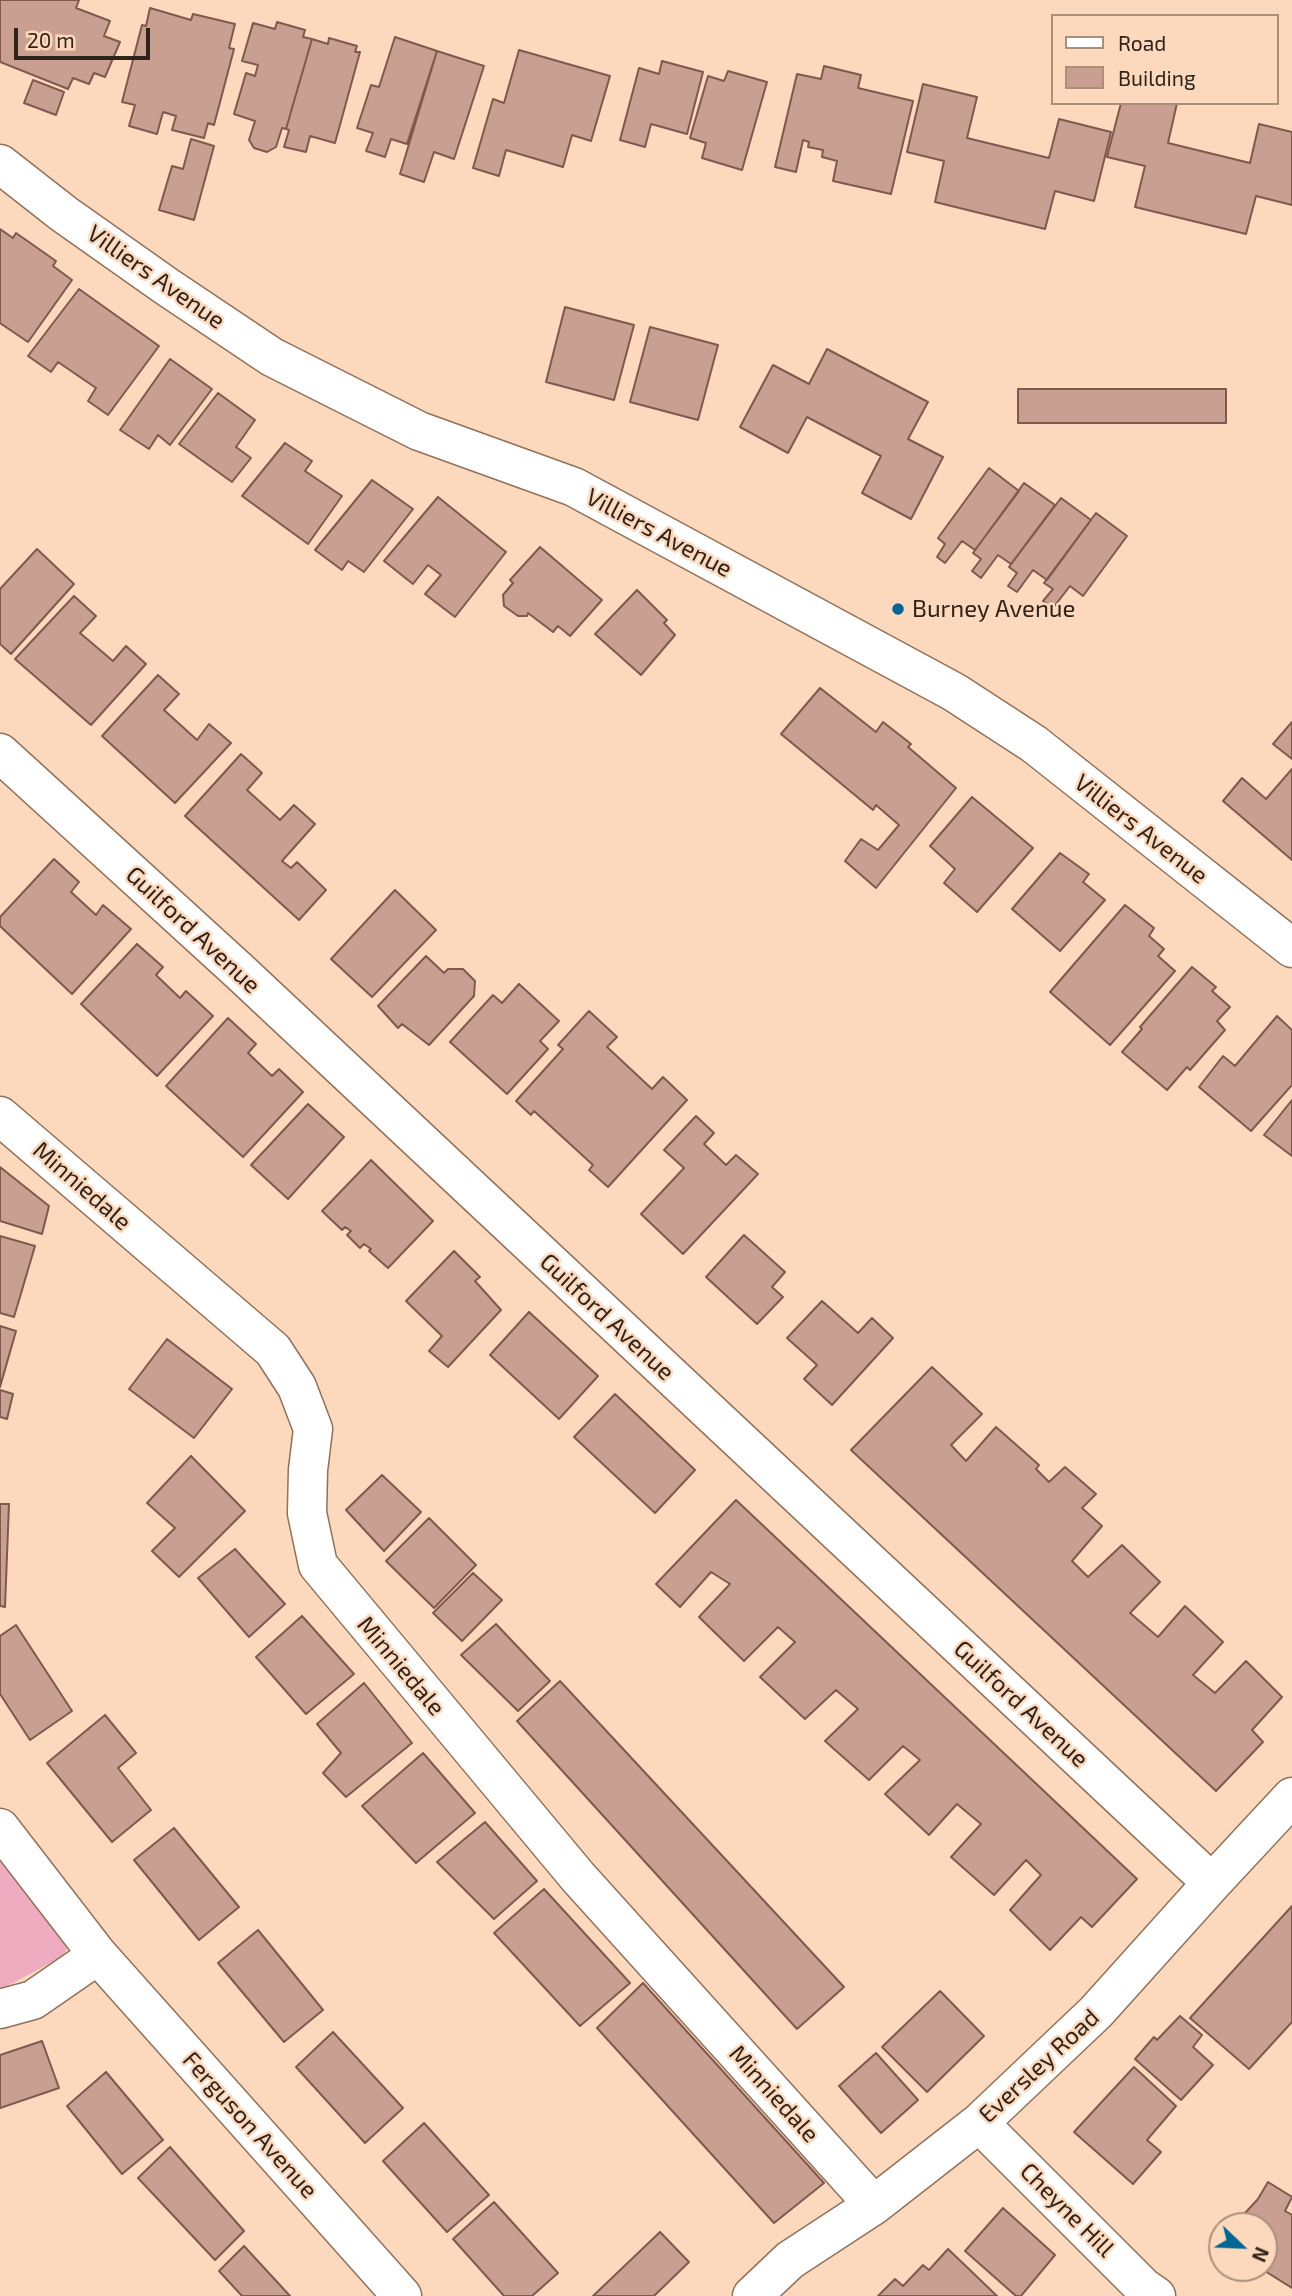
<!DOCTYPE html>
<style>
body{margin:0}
#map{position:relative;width:1292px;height:2296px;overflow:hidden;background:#fcd8bd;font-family:"Exo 2",sans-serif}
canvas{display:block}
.legend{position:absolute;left:1051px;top:14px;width:228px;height:91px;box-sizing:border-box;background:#fcd8bd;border:2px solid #aa907b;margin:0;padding:9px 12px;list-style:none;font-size:21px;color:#302319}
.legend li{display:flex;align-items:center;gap:14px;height:35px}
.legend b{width:35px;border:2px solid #aa907b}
.north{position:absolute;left:1208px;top:2212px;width:70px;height:70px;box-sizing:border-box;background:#fcd8bd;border:2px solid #aa907b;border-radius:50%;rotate:113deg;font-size:19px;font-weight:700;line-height:28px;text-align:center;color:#302319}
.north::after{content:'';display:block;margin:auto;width:24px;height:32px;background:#016694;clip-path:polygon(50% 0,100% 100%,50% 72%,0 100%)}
.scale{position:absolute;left:14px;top:28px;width:136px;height:32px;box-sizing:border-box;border:4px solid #302319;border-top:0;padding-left:9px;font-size:21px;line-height:24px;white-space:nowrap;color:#302319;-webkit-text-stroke:5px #fcd8bd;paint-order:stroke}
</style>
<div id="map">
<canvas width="1292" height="2296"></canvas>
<ul class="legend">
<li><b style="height:9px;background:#fff"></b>Road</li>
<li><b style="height:19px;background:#c89f91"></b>Building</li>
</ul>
<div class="north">N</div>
<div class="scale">20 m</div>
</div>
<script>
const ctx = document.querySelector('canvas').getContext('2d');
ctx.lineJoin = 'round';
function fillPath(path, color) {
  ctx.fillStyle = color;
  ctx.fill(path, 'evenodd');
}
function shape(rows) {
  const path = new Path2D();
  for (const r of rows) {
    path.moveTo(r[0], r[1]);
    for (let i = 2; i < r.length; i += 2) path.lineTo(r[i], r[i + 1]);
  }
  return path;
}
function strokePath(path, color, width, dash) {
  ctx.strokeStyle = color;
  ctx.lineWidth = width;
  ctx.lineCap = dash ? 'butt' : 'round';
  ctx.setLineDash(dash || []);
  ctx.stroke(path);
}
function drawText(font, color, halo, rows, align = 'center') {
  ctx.font = font + ' "Exo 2",sans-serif';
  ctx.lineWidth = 5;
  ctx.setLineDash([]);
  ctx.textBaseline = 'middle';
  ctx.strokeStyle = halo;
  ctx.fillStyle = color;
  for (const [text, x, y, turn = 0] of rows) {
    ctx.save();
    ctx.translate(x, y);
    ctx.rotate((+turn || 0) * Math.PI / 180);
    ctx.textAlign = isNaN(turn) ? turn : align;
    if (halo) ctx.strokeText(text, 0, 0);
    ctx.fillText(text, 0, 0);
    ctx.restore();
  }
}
fillPath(shape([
 [0,1847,69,1945,63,1956,0,1990]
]), '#efabc0');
const building = shape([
 [0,0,79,0,76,8,110,21,104,36,120,42,105,77,94,73,89,84,73,78,68,89,0,62,0,0],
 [150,8,191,20,193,14,235,24,229,48,234,49,214,125,208,123,204,138,172,130,176,116,163,112,157,134,129,126,135,105,122,102,142,25,146,26,150,8],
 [277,22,305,30,303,37,312,39,286,129,282,128,276,147,267,152,254,148,249,140,255,121,234,114,246,73,255,76,258,65,242,61,253,23,275,29,277,22],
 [395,37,437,51,407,144,391,139,385,157,366,151,373,133,357,128,371,85,379,87,395,37],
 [329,38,357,46,355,52,360,52,335,143,310,136,306,152,284,147,289,130,286,129,312,39,328,44,329,38],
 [519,50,610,76,591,141,572,135,563,167,506,150,499,176,473,168,493,99,504,103,519,50],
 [437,51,484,66,454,159,434,152,424,182,400,174,437,51],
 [662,61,703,72,687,134,651,124,645,147,620,140,639,68,659,74,662,61],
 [824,66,861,75,858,88,913,101,891,194,833,181,837,161,822,157,823,150,808,147,809,142,803,140,796,172,775,167,797,74,821,79,824,66],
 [728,71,767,82,742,170,702,158,706,143,690,138,708,76,724,81,728,71],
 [33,80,64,92,56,115,24,103,33,80],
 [923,84,977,97,967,138,1049,158,1059,119,1111,132,1094,201,1055,191,1045,229,935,202,944,161,907,152,923,84],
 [1121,103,1177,103,1168,143,1250,163,1259,124,1292,132,1292,205,1256,196,1246,234,1135,207,1145,166,1107,157,1121,103],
 [191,139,214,146,194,220,159,210,172,166,183,169,191,139],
 [0,229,13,238,16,233,56,261,53,266,72,280,28,342,0,323,0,229],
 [79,289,159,346,108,415,88,401,96,388,58,362,51,372,28,356,79,289],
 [565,307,634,325,614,400,546,382,565,307],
 [650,327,718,345,698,420,630,402,650,327],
 [827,349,928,402,908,439,943,457,911,519,862,493,881,456,807,417,788,453,740,427,773,365,809,384,827,349],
 [170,359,212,389,170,445,158,435,149,449,120,430,170,359],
 [1018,389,1226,389,1226,423,1018,423,1018,389],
 [218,393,255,420,236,447,251,458,232,482,179,444,218,393],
 [285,443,312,461,305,471,342,496,308,544,242,496,285,443],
 [989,468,1019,491,975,550,962,541,945,563,937,557,945,544,938,538,989,468],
 [372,480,413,509,364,572,348,561,342,570,315,550,372,480],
 [1024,483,1055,505,1011,564,998,555,981,578,972,571,981,559,973,553,1024,483],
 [438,497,506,552,455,617,425,594,441,575,428,565,413,584,384,561,438,497],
 [1061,498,1091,520,1047,580,1033,570,1017,592,1008,586,1017,573,1009,567,1061,498],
 [1096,513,1127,536,1083,596,1070,586,1053,608,1043,601,1053,589,1044,583,1096,513],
 [540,547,602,600,570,636,558,626,553,632,528,613,527,616,518,616,504,606,503,595,513,583,510,580,540,547],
 [37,549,74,584,11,654,0,644,0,589,37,549],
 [637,590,667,620,664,623,675,635,641,675,595,634,637,590],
 [74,596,96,616,80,633,113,661,126,646,146,664,91,725,15,659,74,596],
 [158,675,179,694,164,710,197,740,209,724,231,743,175,803,102,736,158,675],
 [820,688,876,732,883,722,911,744,908,747,956,788,876,888,845,861,861,839,878,850,899,825,876,805,873,810,781,734,820,688],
 [1292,722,1292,759,1273,744,1292,722],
 [241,754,262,773,247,790,280,820,294,805,315,824,282,861,291,868,297,862,326,890,299,920,185,816,241,754],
 [1292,769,1292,860,1223,801,1242,778,1266,799,1292,769],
 [972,797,1033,848,977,912,944,883,955,869,930,846,972,797],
 [1060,853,1089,874,1083,882,1105,900,1060,951,1012,909,1060,853],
 [54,859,79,882,71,892,96,915,103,905,131,929,72,994,0,926,0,917,54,859],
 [395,890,436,930,372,997,331,959,395,890],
 [1125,905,1154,928,1149,936,1164,949,1158,956,1175,971,1110,1045,1050,992,1125,905],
 [137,944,163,967,156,975,180,998,186,991,213,1016,157,1076,81,1004,137,944],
 [426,956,444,973,448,969,463,969,475,981,474,996,429,1045,402,1024,398,1028,378,1006,426,956],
 [1192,967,1216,987,1212,991,1230,1007,1217,1021,1225,1030,1190,1070,1187,1067,1167,1090,1122,1052,1142,1029,1140,1027,1192,967],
 [519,984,559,1021,540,1041,548,1049,507,1094,450,1042,493,995,502,1003,519,984],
 [589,1011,617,1037,607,1047,652,1089,663,1077,687,1100,608,1187,589,1170,593,1165,534,1111,531,1115,516,1101,563,1049,558,1045,589,1011],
 [1277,1016,1292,1030,1292,1085,1251,1131,1199,1087,1223,1056,1235,1066,1277,1016],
 [228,1018,256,1044,248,1053,272,1076,279,1069,303,1092,243,1157,166,1086,228,1018],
 [1292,1100,1292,1156,1264,1135,1292,1100],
 [308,1104,344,1137,288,1199,251,1165,308,1104],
 [696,1116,714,1133,704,1144,726,1165,736,1155,758,1174,683,1254,641,1214,684,1168,664,1150,696,1116],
 [371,1160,433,1221,388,1268,369,1251,371,1249,364,1244,360,1248,347,1235,351,1231,345,1227,342,1230,322,1211,371,1160],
 [0,1167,49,1206,42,1234,0,1221,0,1167],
 [744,1235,785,1272,772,1287,783,1297,757,1324,706,1277,744,1235],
 [0,1236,35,1246,14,1317,0,1313,0,1236],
 [454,1251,480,1277,475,1281,501,1310,448,1367,429,1351,442,1336,406,1301,454,1251],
 [822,1301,858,1333,872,1318,893,1338,832,1405,804,1379,817,1365,787,1338,822,1301],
 [529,1312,598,1376,559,1419,490,1355,529,1312],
 [0,1326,16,1331,0,1387,0,1326],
 [167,1339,232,1389,194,1438,129,1389,167,1339],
 [932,1367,982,1414,951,1445,966,1461,996,1427,1039,1465,1036,1469,1049,1482,1065,1467,1096,1494,1082,1508,1102,1526,1072,1561,1088,1577,1122,1545,1160,1582,1130,1613,1158,1637,1185,1606,1223,1642,1193,1675,1215,1693,1246,1661,1282,1697,1252,1730,1263,1742,1216,1791,851,1450,932,1367],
 [0,1390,13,1394,7,1419,0,1417,0,1390],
 [615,1394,695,1470,655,1513,574,1437,615,1394],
 [191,1456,245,1511,179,1577,152,1551,175,1528,147,1503,191,1456],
 [382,1475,421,1512,384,1551,346,1510,382,1475],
 [736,1500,1137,1879,1092,1927,1081,1917,1050,1950,1010,1910,1041,1875,1026,1860,994,1895,951,1857,981,1824,957,1804,929,1835,885,1794,920,1760,903,1746,869,1780,825,1741,858,1709,836,1690,805,1719,760,1677,795,1642,778,1627,744,1661,699,1617,730,1584,711,1572,680,1607,656,1584,736,1500],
 [0,1504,9,1504,5,1607,0,1606,0,1504],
 [429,1518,476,1565,434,1608,386,1561,429,1518],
 [235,1549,285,1604,249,1637,198,1578,235,1549],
 [473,1573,502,1600,462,1641,433,1613,473,1573],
 [302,1616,354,1674,306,1714,256,1657,302,1616],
 [496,1624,550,1681,518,1711,461,1655,496,1624],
 [16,1625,72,1711,30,1740,0,1694,0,1636,16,1625],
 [560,1681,844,1987,797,2029,517,1721,560,1681],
 [364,1683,412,1743,346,1797,323,1773,341,1753,317,1724,364,1683],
 [105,1715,136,1753,118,1768,151,1810,112,1842,47,1763,105,1715],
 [423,1753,475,1813,416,1863,362,1806,423,1753],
 [485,1822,537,1881,494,1919,437,1862,485,1822],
 [174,1828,239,1907,199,1940,134,1860,174,1828],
 [544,1889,630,1983,580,2026,494,1933,544,1889],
 [1292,1906,1292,2022,1249,2069,1190,2018,1292,1906],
 [258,1930,323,2010,284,2042,218,1963,258,1930],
 [643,1983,824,2183,774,2223,597,2028,643,1983],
 [940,1991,984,2036,927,2092,882,2047,940,1991],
 [1180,2016,1202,2035,1193,2047,1213,2065,1181,2100,1135,2059,1154,2037,1157,2040,1180,2016],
 [333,2032,403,2108,365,2143,296,2067,333,2032],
 [42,2041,59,2088,0,2108,0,2055,42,2041],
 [876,2053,918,2100,881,2133,839,2086,876,2053],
 [1134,2067,1176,2106,1147,2140,1161,2152,1133,2184,1074,2132,1134,2067],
 [106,2072,163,2140,122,2174,67,2106,106,2072],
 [424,2123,489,2195,447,2232,383,2161,424,2123],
 [170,2147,244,2231,215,2260,138,2178,170,2147],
 [1268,2182,1292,2197,1285,2211,1292,2215,1292,2288,1260,2268,1264,2268,1264,2226,1233,2226,1258,2199,1268,2182],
 [494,2202,558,2273,532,2296,504,2296,453,2239,494,2202],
 [1003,2208,1055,2255,1021,2296,1016,2296,965,2251,1003,2208],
 [660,2232,689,2262,654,2296,593,2296,660,2232],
 [244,2246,290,2296,242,2296,219,2271,244,2246],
 [948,2249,997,2296,878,2296,895,2279,903,2286,923,2265,929,2270,948,2249]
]);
fillPath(building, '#c89f91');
strokePath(building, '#7f594d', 2);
const minor = shape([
 [0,753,239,971,1212,1883],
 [0,1116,273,1350,297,1387,313,1429,308,1470,307,1513,318,1565,578,1877,874,2205],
 [0,1828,98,1955,402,2296],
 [0,2009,33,2000,98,1955],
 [979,2123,1143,2287,1156,2296],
 [752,2296,790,2260,874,2205,979,2123,1096,2012,1212,1883,1292,1797]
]);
const tertiary = shape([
 [0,164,64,214,166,286,272,357,419,431,574,487,954,692,1034,744,1292,948]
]);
strokePath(minor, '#917159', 41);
strokePath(tertiary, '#917159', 41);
strokePath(minor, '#fff', 38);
strokePath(tertiary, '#fff', 38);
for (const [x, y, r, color] of [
 [898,609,7,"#016694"]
]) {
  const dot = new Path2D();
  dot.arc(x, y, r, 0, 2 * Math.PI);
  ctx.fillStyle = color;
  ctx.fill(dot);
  strokePath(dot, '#fcd8bd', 2.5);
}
drawText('24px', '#302319', '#fcd8bd', [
 ["Villiers Avenue",156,277,35],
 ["Villiers Avenue",659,533,28],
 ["Villiers Avenue",1141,829,38],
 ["Guilford Avenue",193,930,43],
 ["Minniedale",82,1186,41],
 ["Guilford Avenue",607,1317,43],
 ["Minniedale",401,1666,50],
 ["Guilford Avenue",1021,1704,43],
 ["Eversley Road",1039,2066,-43],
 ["Minniedale",774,2094,48],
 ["Ferguson Avenue",250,2125,48],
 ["Cheyne Hill",1067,2210,45]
]);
drawText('24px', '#302319', '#fcd8bd', [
 ["Burney Avenue",912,609]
], 'left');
</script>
